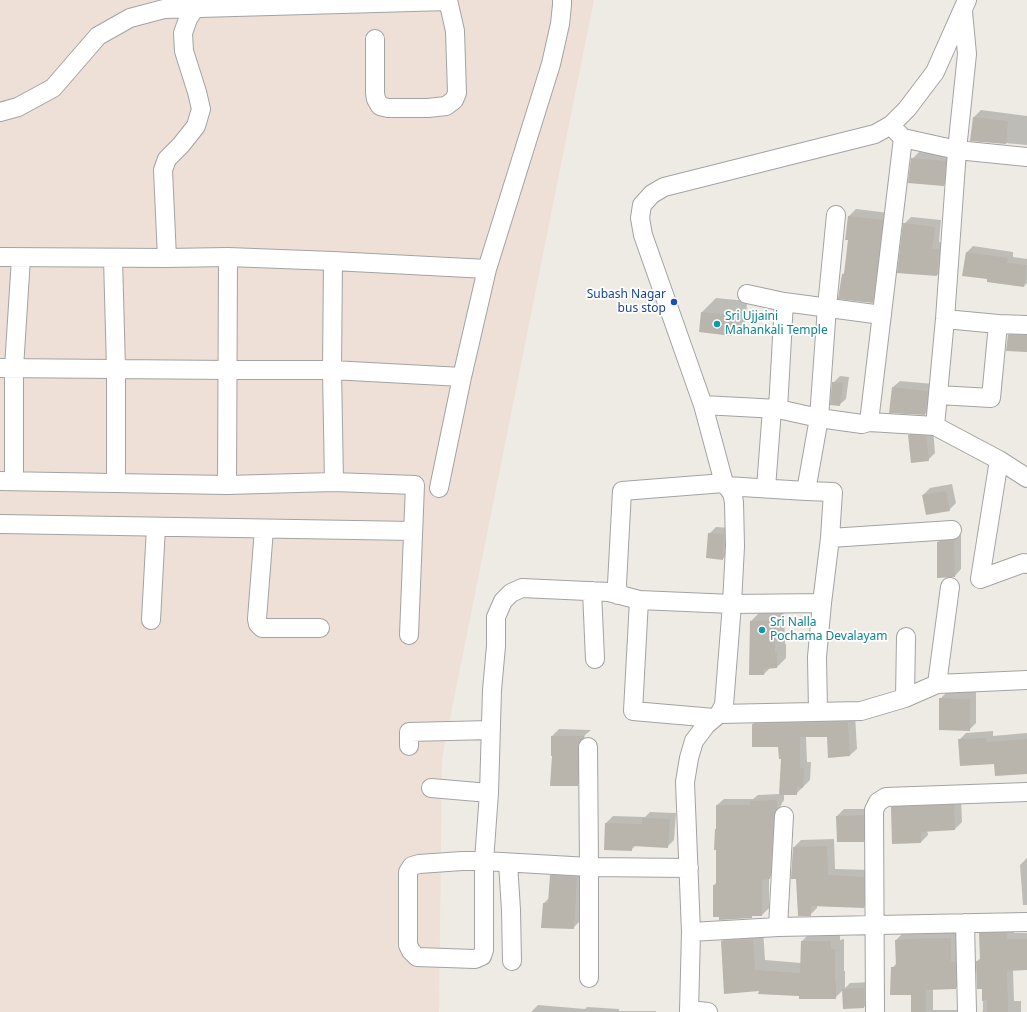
<!DOCTYPE html>
<style>
body{margin:0}
canvas{display:block;background:#edebe3}
</style>
<canvas width="1027" height="1012"></canvas>
<script>
const ctx = document.querySelector('canvas').getContext('2d');
ctx.lineJoin = 'round';
function fillPath(path, color) {
  ctx.fillStyle = color;
  ctx.fill(path, 'evenodd');
}
function shape(rows) {
  const path = new Path2D();
  for (const r of rows) {
    path.moveTo(r[0], r[1]);
    for (let i = 2; i < r.length; i += 2) path.lineTo(r[i], r[i + 1]);
  }
  return path;
}
function strokePath(path, color, width, dash) {
  ctx.strokeStyle = color;
  ctx.lineWidth = width;
  ctx.lineCap = dash ? 'butt' : 'round';
  ctx.setLineDash(dash || []);
  ctx.stroke(path);
}
function drawText(font, color, halo, rows, align = 'center') {
  ctx.font = font + ' "Noto Sans",sans-serif';
  ctx.lineWidth = 3.5;
  ctx.setLineDash([]);
  ctx.textBaseline = 'middle';
  ctx.strokeStyle = halo;
  ctx.fillStyle = color;
  for (const [text, x, y, turn = 0] of rows) {
    ctx.save();
    ctx.translate(x, y);
    ctx.rotate((+turn || 0) * Math.PI / 180);
    ctx.textAlign = isNaN(turn) ? turn : align;
    if (halo) ctx.strokeText(text, 0, 0);
    ctx.fillText(text, 0, 0);
    ctx.restore();
  }
}
fillPath(shape([
 [0,0,594,0,442,758,439,1012,0,1012]
]), '#eee0d7');
fillPath(shape([
 [981,110,1027,116,1027,145,971,140,974,117],
 [919,152,952,154,950,178,944,185,912,159],
 [856,209,889,213,879,295,872,302,843,274,845,272,849,240,846,239,849,216],
 [911,217,941,220,939,242,946,243,944,269,937,275,904,224],
 [973,246,1013,252,1013,257,1027,259,1027,283,1024,286,988,278,966,253],
 [716,298,747,301,746,321,732,335,702,312],
 [1012,332,1027,333,1027,351,1008,335],
 [840,376,849,377,846,399,839,405,833,383],
 [900,381,934,384,932,407,925,414,893,387],
 [916,428,933,429,935,453,928,460,909,435],
 [952,484,956,503,949,510,923,495,930,488],
 [716,527,731,528,729,552,723,559,709,534],
 [961,534,961,569,955,576,938,542,945,535],
 [761,611,784,611,785,644,786,644,786,658,776,668,770,668,764,674,751,621],
 [947,692,976,692,976,723,969,730,940,699],
 [855,715,857,749,850,755,828,736,806,736,807,762,811,762,810,780,796,794,784,794,784,800,782,803,780,808,777,871,769,878,769,908,762,915,753,915,751,917,714,885,717,882,717,805,724,799,753,799,758,795,780,794,782,758,779,746,753,724,760,717],
 [559,729,591,730,585,735,584,739,584,779,577,785,553,755,552,736],
 [993,731,993,736,1027,733,1027,767,995,763,959,740,966,733],
 [961,799,962,822,955,829,927,830,928,835,921,842,892,808,898,801],
 [844,809,870,809,870,834,863,841,837,816],
 [650,812,676,813,674,840,667,847,636,845,631,850,605,849,606,823,613,816,645,817],
 [834,839,835,869,870,870,870,900,864,907,817,905,817,908,810,915,794,847,801,840],
 [1027,858,1027,905,1023,905,1020,865],
 [558,869,583,870,580,921,573,928,544,903,549,898,551,876],
 [1014,926,1014,933,1027,933,1027,969,1013,970,1014,1001,1021,1001,1021,1012,982,1012,983,1011,983,988,977,961,981,958,980,934,987,927],
 [763,930,765,960,801,963,802,941,812,931,840,932,840,940,844,939,844,971,845,971,845,988,850,983,871,982,871,1000,864,1007,844,1008,843,990,835,998,800,995,760,990,722,941,731,931],
 [957,931,962,981,956,988,933,989,933,1010,965,1010,966,1012,912,1012,912,994,892,968,897,963,896,940,903,933],
 [538,1005,585,1009,587,1007,619,1009,619,1011,656,1011,656,1012,531,1012]
]), '#0003');
fillPath(shape([
 [973,117,1008,121,1006,144,970,141],
 [911,158,946,161,944,186,908,183],
 [848,216,883,220,873,303,838,299,842,274,844,274,848,240,845,240],
 [903,223,935,227,932,249,939,249,937,276,897,273],
 [966,252,1008,258,1007,263,1027,265,1024,287,987,282,987,279,962,276],
 [701,312,734,315,732,336,699,332],
 [1008,335,1027,335,1027,352,1006,351],
 [832,382,843,383,840,406,830,405],
 [892,387,928,391,925,415,889,413],
 [908,435,926,436,929,461,911,463],
 [946,491,950,511,926,515,922,495],
 [708,533,724,534,723,560,706,558],
 [953,540,954,540,955,577,937,578,937,542],
 [775,620,775,653,777,653,777,668,764,669,764,675,749,675,750,621],
 [939,698,970,699,970,731,939,730],
 [848,722,850,756,828,758,827,737,800,737,800,768,804,768,803,788,797,787,797,795,779,795,781,759,779,759,778,747,752,747,752,724],
 [551,736,584,736,584,737,579,742,578,747,578,786,550,786,552,756,551,756],
 [986,738,987,742,1027,739,1027,774,995,776,994,764,960,766,958,739],
 [777,800,777,808,775,811,774,815,770,879,762,880,762,916,752,916,752,918,719,920,719,917,713,917,713,885,716,885,716,850,714,850,715,829,716,829,716,805,750,805,750,801],
 [954,805,955,830,921,832,921,843,892,844,891,807],
 [864,815,864,842,837,842,836,816],
 [642,818,670,819,668,848,632,846,632,851,604,850,605,823,642,824],
 [827,846,828,875,864,877,864,908,811,906,811,916,798,916,796,879,791,879,793,847],
 [550,875,577,877,574,929,541,928,543,903,548,903],
 [979,933,1007,933,1007,939,1027,939,1027,970,1007,971,1008,1012,987,1012,987,1000,982,1001,982,989,977,989,976,961,980,961],
 [924,938,951,938,951,962,955,962,956,989,926,990,926,1012,911,1012,911,995,890,995,891,967,896,967,895,940],
 [742,940,753,940,755,970,800,973,801,941,831,941,831,949,835,949,835,980,836,980,836,999,799,999,799,996,758,994,759,991,724,994,721,941],
 [864,988,864,1008,843,1009,842,989]
]), '#b9b4ac');
const minor = shape([
 [375,39,375,93,376,99,380,106,388,108,428,108,446,106,454,100,457,93,455,31,448,0],
 [0,112,18,107,53,88,98,36,130,18,164,9,448,1],
 [895,130,903,138,957,150,1027,157],
 [0,257,167,258,228,257,333,261,487,269],
 [113,258,116,369,116,483],
 [167,258,163,170,167,159,181,145,196,126,201,109,197,92,184,51,183,33,188,19,195,8,197,0],
 [333,261,332,370,334,482],
 [747,294,784,302],
 [945,319,998,324,1027,325],
 [0,368,228,370,332,370,462,377],
 [938,395,991,398,998,324],
 [703,405,778,409,819,418,862,424,869,422,935,426,999,460,1027,478],
 [778,409,784,302,882,315],
 [869,422,903,138],
 [935,426,945,319,957,150,967,54,963,12],
 [999,460,980,579,1024,563,1027,564],
 [0,481,227,485,334,482,415,485,409,635],
 [14,481,14,368,21,258],
 [227,485,228,257],
 [726,486,806,491,833,492,830,538,822,603,817,657,818,711],
 [439,488,462,377,487,269,551,64,560,24,562,5,562,0],
 [766,488,772,409],
 [806,491,819,418,827,307,836,215],
 [0,524,413,531],
 [264,529,257,619,258,624,262,628,320,628],
 [830,538,952,530],
 [592,591,595,659],
 [618,595,617,584,622,491,724,483],
 [639,600,633,711,714,718],
 [151,620,156,527],
 [937,684,950,587],
 [905,698,906,637],
 [719,714,861,711,905,698,937,684,1027,680],
 [409,746,409,732,491,730],
 [588,747,589,867,589,978],
 [431,788,489,793,492,690,496,646,496,617,503,601,511,593,522,588,609,592,639,600,732,604,822,603],
 [489,793,484,861,484,950,482,956,475,959,417,957,411,951,408,945,408,872,412,866,419,864,462,861,484,861,589,867,689,868],
 [508,863,511,910,512,961],
 [965,923,967,1012],
 [778,927,784,816],
 [691,932,778,927,1027,922],
 [689,1010,708,1012],
 [689,1012,691,932,685,782,689,758,694,741,706,725,719,714,724,705,732,604,735,546,734,502,732,493,724,483,703,405,643,235,640,218,642,205,652,194,664,187,875,134,891,125,907,109,935,72,967,0],
 [875,1012,874,810,878,802,886,797,1027,792]
]);
strokePath(minor, '#a3a3a3', 20);
strokePath(minor, '#fff', 18);
for (const [x, y, r, color] of [
 [674,302,4,"#1a4fb4"],
 [717,324,4,"#0f9aa8"],
 [762,630,4,"#0f9aa8"]
]) {
  const dot = new Path2D();
  dot.arc(x, y, r, 0, 2 * Math.PI);
  ctx.fillStyle = color;
  ctx.fill(dot);
  strokePath(dot, '#fff', 1.5);
}
drawText('12px', '#164399', '#fff', [
 ["Subash Nagar",666,295],
 ["bus stop",666,309]
], 'right');
drawText('12px', '#0d838f', '#fff', [
 ["Sri Ujjaini",725,317],
 ["Mahankali Temple",725,331],
 ["Sri Nalla",770,623],
 ["Pochama Devalayam",770,637]
], 'left');
</script>
